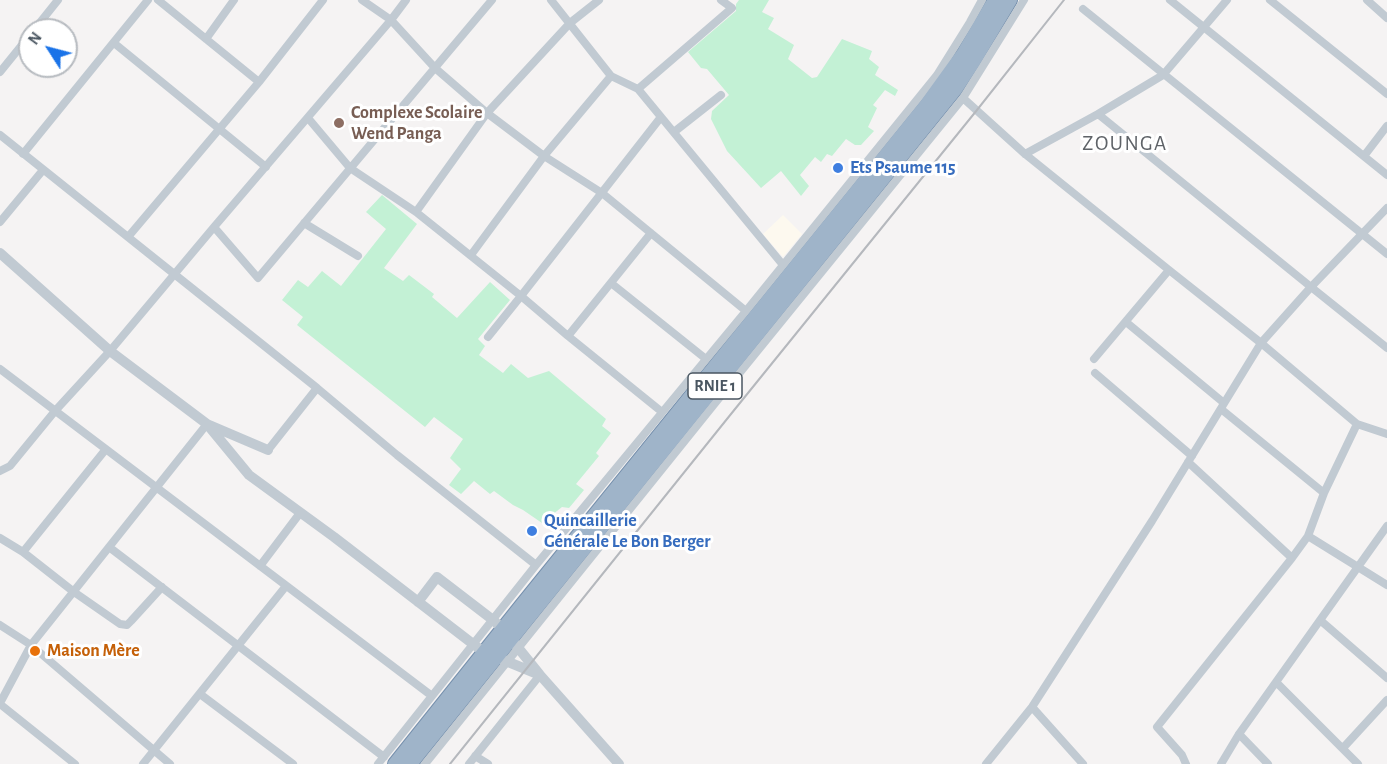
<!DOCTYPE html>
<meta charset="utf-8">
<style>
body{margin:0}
#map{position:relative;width:1387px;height:764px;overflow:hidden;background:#f5f3f3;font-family:"Alegreya Sans",sans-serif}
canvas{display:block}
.north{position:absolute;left:18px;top:18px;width:60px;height:60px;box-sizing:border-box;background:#fff;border:2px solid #b7bbc0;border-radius:50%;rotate:306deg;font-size:16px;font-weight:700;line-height:24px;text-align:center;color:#4a5661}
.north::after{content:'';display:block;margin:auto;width:21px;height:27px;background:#1a73e8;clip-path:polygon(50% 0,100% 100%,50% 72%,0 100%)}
</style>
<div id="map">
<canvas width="1387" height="764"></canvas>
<div class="north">N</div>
</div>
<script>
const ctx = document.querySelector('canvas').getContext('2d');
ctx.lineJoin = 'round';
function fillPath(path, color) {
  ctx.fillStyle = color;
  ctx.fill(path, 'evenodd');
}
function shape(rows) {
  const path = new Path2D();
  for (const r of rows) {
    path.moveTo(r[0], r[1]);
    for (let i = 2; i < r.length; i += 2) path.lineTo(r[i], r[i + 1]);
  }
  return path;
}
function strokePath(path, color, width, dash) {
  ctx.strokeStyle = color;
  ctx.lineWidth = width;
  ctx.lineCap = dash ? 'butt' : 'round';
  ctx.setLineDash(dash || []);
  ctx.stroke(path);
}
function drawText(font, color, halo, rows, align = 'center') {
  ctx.font = font + ' "Alegreya Sans",sans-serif';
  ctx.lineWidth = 6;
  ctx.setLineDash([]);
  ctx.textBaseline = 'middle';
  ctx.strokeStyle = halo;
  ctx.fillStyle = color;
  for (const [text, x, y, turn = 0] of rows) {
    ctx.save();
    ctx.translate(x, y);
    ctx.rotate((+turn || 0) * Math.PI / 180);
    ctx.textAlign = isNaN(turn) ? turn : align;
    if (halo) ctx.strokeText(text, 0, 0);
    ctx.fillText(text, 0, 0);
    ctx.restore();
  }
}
fillPath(shape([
 [783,215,802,234,783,257,763,234]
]), '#fdf9ef');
fillPath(shape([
 [739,0,769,0,762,12,774,18,768,29,794,45,788,59,812,78,817,77,842,39,872,51,869,59,879,67,875,75,898,90,895,96,885,90,873,105,877,108,868,127,874,131,861,145,855,145,846,139,832,156,827,154,821,162,815,157,800,175,809,186,801,196,781,171,761,188,727,151,711,119,712,111,729,95,707,69,701,68,688,52,736,11,736,4],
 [382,195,417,224,384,268,403,281,409,275,434,294,432,297,457,318,490,282,510,300,478,339,485,346,479,355,503,373,511,364,528,378,549,371,606,419,602,426,611,433,596,453,599,456,576,484,584,490,569,508,562,507,542,523,523,510,513,505,494,491,490,494,474,481,461,494,449,485,461,469,450,458,463,439,434,417,425,427,297,325,303,317,282,300,298,280,308,287,322,271,341,286,386,229,366,212]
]), '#c3f1d5');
const trunk = shape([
 [395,764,522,605,925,107,964,53,995,0],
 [410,764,956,88,973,62,1010,0]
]);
strokePath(trunk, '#7690ad', 16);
strokePath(shape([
 [158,0,259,82],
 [362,0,391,20,435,68,487,113,544,156,602,193,746,311],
 [551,0,611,76,638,89,783,265],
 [1170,0,1387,175],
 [1270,0,1387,94],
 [1367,0,1387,18],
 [1083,9,1387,254],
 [34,30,58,0],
 [206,39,234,0],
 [114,43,266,167],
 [0,72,30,35],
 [638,89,732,8,721,0],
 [963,98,1025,154,1169,270,1261,343,1357,424,1387,434],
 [1098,114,1311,287,1387,348],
 [308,118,350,168,416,212,521,296,568,336,662,412],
 [674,132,721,95],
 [0,135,317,388,397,455,536,565],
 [23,154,148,0],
 [1025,154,1098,114,1163,75,1227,0],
 [1364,156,1387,126],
 [416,212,487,113,570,23,599,0],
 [0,222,43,170],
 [304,223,358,256],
 [214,227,258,278,492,0],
 [128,237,259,82,323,0],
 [471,255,544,156,611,76],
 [611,283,706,359],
 [1126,322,1224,403],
 [568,336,651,233],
 [488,337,521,296,661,117],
 [1094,359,1169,270],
 [0,369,432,696],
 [1095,373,1192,456],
 [1221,409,1324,493],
 [268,450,317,388],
 [1188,462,1292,558],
 [0,471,10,466,55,411,110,351,214,227,391,20,406,0],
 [1308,536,1387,585],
 [0,538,23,552,74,592,120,624,127,625,131,621,162,587],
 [109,547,384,757],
 [23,552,106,449],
 [260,566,300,513],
 [1320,620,1387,678],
 [0,625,31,645,170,764],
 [1276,682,1358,764],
 [200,694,293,764],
 [0,703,31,645,207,424],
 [0,704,75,764],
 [1032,707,1083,764],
 [1239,734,1268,764],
 [1343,748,1387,700],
 [475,756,488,764],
 [143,764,286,586],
 [378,764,536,565,746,311,937,75,970,22,982,0],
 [425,764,716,402,963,98,1024,0],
 [469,764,540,675],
 [986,764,1032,707,1152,521,1261,343,1311,287,1387,208],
 [1186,764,1182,755,1157,727,1292,558,1308,536,1324,493,1357,424],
 [1221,764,1239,734,1387,526]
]), '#c1cad2', 8);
strokePath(shape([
 [0,253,110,351,207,424,268,450],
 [207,424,249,475,334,537,473,644,484,652,540,675],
 [418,602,437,577,493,620,503,629,540,675,619,764]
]), '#c1cad2', 10);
strokePath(trunk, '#9fb4c9', 14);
strokePath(shape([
 [450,764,731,414,977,110,1064,0]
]), '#b5b8bd', 2);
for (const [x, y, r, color] of [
 [339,123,6,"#8d6e63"],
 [838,168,6,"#3f7fe0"],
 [532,531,6,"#3f7fe0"],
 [35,651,6,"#e8710a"]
]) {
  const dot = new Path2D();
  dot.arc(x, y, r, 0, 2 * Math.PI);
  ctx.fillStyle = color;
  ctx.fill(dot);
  strokePath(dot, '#fff', 2);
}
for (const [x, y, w] of [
 [715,386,54]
]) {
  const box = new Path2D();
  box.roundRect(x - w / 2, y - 13, w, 26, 4.5);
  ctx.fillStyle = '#fff';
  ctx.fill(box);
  strokePath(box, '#4a5661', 1.5);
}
drawText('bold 16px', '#4a5661', null, [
 ["RNIE 1",715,386]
]);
drawText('bold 18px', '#785e54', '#fff', [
 ["Complexe Scolaire",351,113],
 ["Wend Panga",351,134]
], 'left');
drawText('bold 18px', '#366cbe', '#fff', [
 ["Ets Psaume 115",850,168],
 ["Quincaillerie",544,521],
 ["Générale Le Bon Berger",544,542]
], 'left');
drawText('bold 18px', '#c56008', '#fff', [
 ["Maison Mère",47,651]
], 'left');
ctx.letterSpacing = '1.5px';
drawText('21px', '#5f6368', '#fff', [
 ["ZOUNGA",1125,144]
]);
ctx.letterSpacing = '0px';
</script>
